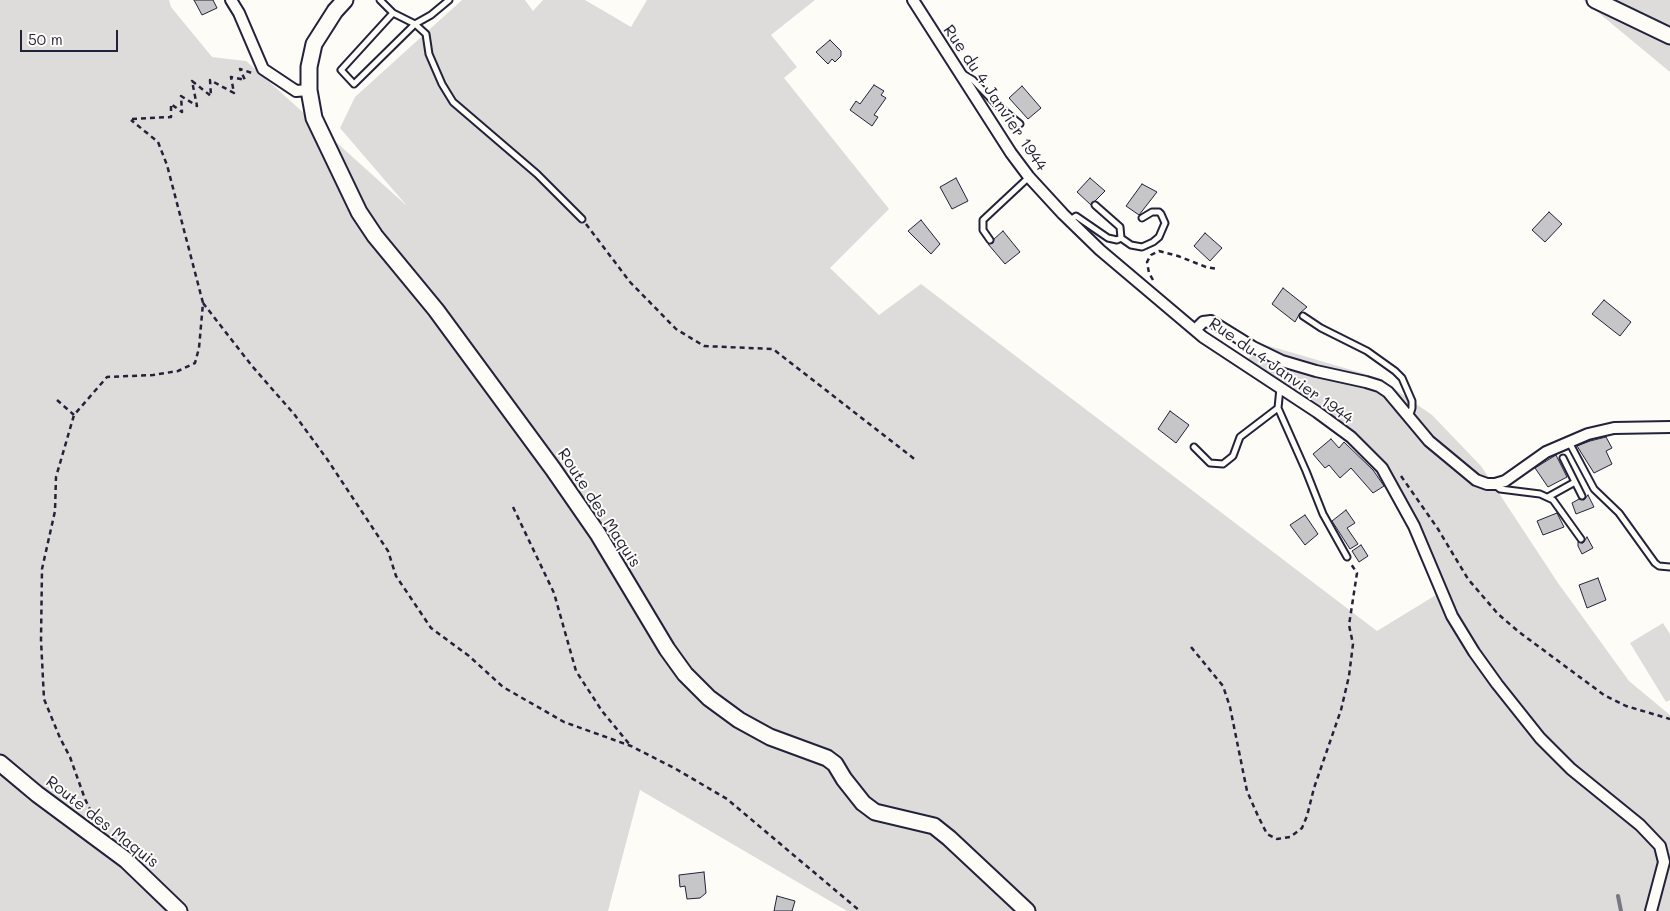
<!DOCTYPE html>
<style>
body{margin:0}
#map{position:relative;width:1670px;height:911px;overflow:hidden;background:#fdfcf7;font-family:Mali,sans-serif}
canvas{display:block}
.scale{position:absolute;left:20px;top:30px;width:98px;height:22px;box-sizing:border-box;border:2px solid #22223b;border-top:0;padding-left:6px;font-size:15px;line-height:18px;white-space:nowrap;color:#22223b;-webkit-text-stroke:4px #fdfcf7;paint-order:stroke}
</style>
<div id="map">
<canvas width="1670" height="911"></canvas>
<div class="scale">50 m</div>
</div>
<script>
const ctx = document.querySelector('canvas').getContext('2d');
ctx.lineJoin = 'round';
function fillPath(path, color) {
  ctx.fillStyle = color;
  ctx.fill(path, 'evenodd');
}
function shape(rows) {
  const path = new Path2D();
  for (const r of rows) {
    path.moveTo(r[0], r[1]);
    for (let i = 2; i < r.length; i += 2) path.lineTo(r[i], r[i + 1]);
  }
  return path;
}
function strokePath(path, color, width, dash) {
  ctx.strokeStyle = color;
  ctx.lineWidth = width;
  ctx.lineCap = dash ? 'butt' : 'round';
  ctx.setLineDash(dash || []);
  ctx.stroke(path);
}
function drawText(font, color, halo, rows, align = 'center') {
  ctx.font = font + ' Mali,sans-serif';
  ctx.lineWidth = 4;
  ctx.setLineDash([]);
  ctx.textBaseline = 'middle';
  ctx.strokeStyle = halo;
  ctx.fillStyle = color;
  for (const [text, x, y, turn = 0] of rows) {
    ctx.save();
    ctx.translate(x, y);
    ctx.rotate((+turn || 0) * Math.PI / 180);
    ctx.textAlign = isNaN(turn) ? turn : align;
    if (halo) ctx.strokeText(text, 0, 0);
    ctx.fillText(text, 0, 0);
    ctx.restore();
  }
}
fillPath(shape([
 [0,0,169,0,171,7,212,57,246,61,407,206,340,128,355,97,462,0,525,0,533,11,543,0,585,0,631,27,647,0,815,0,771,35,797,67,784,78,889,209,830,268,879,315,921,284,1377,631,1436,595,1396,502,1376,465,1346,437,1247,361,1259,343,1379,378,1432,415,1481,466,1558,583,1629,681,1670,715,1670,911,847,911,640,790,608,911,0,911],
 [1583,0,1670,0,1670,72],
 [1663,623,1670,634,1670,700,1666,702,1630,643]
]), '#dddcdb');
strokePath(shape([
 [1618,896,1621,911]
]), '#787885', 4);
const building = shape([
 [194,0,213,0,217,8,202,15,194,0],
 [830,40,841,51,841,56,835,62,832,59,828,64,816,52,830,40],
 [874,85,884,91,881,95,886,98,874,115,878,117,872,126,850,110,856,101,860,104,874,85],
 [1022,86,1041,108,1028,119,1009,98,1022,86],
 [956,178,968,201,952,209,940,187,956,178],
 [1090,178,1105,191,1091,205,1077,192,1090,178],
 [1142,184,1157,192,1139,215,1126,206,1142,184],
 [1549,212,1562,224,1545,242,1532,230,1549,212],
 [921,220,940,244,931,254,908,231,921,220],
 [1003,231,1020,252,1005,264,988,244,993,243,994,239,1003,231],
 [1205,233,1222,248,1210,261,1194,246,1205,233],
 [1283,288,1307,307,1300,313,1295,322,1272,304,1283,288],
 [1604,300,1631,322,1620,336,1592,314,1604,300],
 [1170,411,1189,425,1176,443,1158,429,1170,411],
 [1606,437,1612,448,1606,451,1612,464,1594,473,1577,446,1590,441,1606,437],
 [1331,439,1339,448,1344,442,1373,470,1384,486,1373,493,1351,468,1340,478,1329,465,1325,468,1313,454,1331,439],
 [1556,455,1567,477,1548,487,1535,468,1556,455],
 [1588,495,1594,507,1576,514,1572,503,1579,499,1584,500,1588,495],
 [1346,510,1355,523,1347,528,1358,544,1350,549,1332,521,1346,510],
 [1557,513,1564,527,1543,535,1537,521,1557,513],
 [1305,515,1318,534,1305,545,1290,525,1305,515],
 [1587,537,1593,548,1582,554,1578,546,1578,542,1583,543,1587,537],
 [1361,545,1368,556,1359,562,1352,551,1361,545],
 [1598,578,1606,600,1587,608,1579,585,1598,578],
 [704,872,706,893,700,898,687,899,685,886,680,887,679,875,704,872],
 [777,896,795,901,792,911,774,911,777,896]
]);
fillPath(building, '#c6c6c8');
strokePath(building, '#22223b', 1);
const lane = shape([
 [380,0,393,13,415,24,354,84,341,70,393,13],
 [449,0,431,15,415,24,426,34,429,54,442,84,453,102,537,174,582,219],
 [963,74,973,80,997,105,1020,124],
 [1070,220,1076,216,1108,238,1117,240,1121,238,1120,227,1095,205],
 [1121,238,1131,245,1142,247,1153,242,1159,237,1165,223,1161,214,1159,212,1152,212,1142,218],
 [990,240,983,230,983,220,1029,177],
 [1303,316,1321,328,1367,351,1395,371,1402,378,1412,401,1412,408,1409,418],
 [1278,408,1306,471,1323,514,1347,557],
 [1569,442,1594,489,1619,513,1655,563,1659,566,1670,567],
 [1194,447,1210,463,1223,464,1233,456,1240,437,1278,408,1280,388],
 [1563,458,1582,496],
 [1495,485,1500,489,1540,494,1553,500,1581,539],
 [1548,497,1575,482]
]);
const street = shape([
 [231,0,239,13,263,69,296,91,309,90],
 [913,0,1011,153,1029,177,1063,214,1100,250,1203,337,1317,412,1351,437,1382,468,1414,526,1452,616,1474,652,1497,684,1540,738,1571,769,1640,825,1660,846,1664,862,1651,911],
 [1195,330,1203,322,1211,321,1253,347,1282,361,1316,371,1366,382,1379,386,1388,392,1429,441,1476,480,1487,484,1495,484,1505,481,1546,452,1588,434,1614,428,1670,427]
]);
const secondary = shape([
 [345,0,335,11,314,44,309,67,309,90,314,118,359,212,375,236,436,310,553,469,598,534,667,649,685,674,709,698,739,720,770,737,827,758,835,764,844,779,863,803,875,812,934,826,949,838,1027,911],
 [1595,0,1670,36],
 [0,763,37,794,126,860,179,911]
]);
strokePath(lane, '#22223b', 9);
strokePath(street, '#22223b', 14);
strokePath(secondary, '#22223b', 19);
strokePath(shape([
 [132,119,171,117,171,104,182,112,181,96,197,106,192,81,211,96,210,80,234,93,231,77,245,80,240,69,252,73],
 [586,224,630,282,676,329,704,346,773,349,917,461],
 [1153,280,1149,273,1147,262,1151,255,1159,251,1178,256,1206,267,1218,269],
 [203,303,252,366,294,414,327,459,388,551,396,576,431,628,469,656,503,687,564,722,631,746,676,769,727,799,860,911],
 [57,400,74,415],
 [1401,476,1438,529,1468,579,1498,614,1519,632,1604,695,1626,706,1670,719],
 [513,507,554,593,576,671,602,711,630,745],
 [1191,647,1223,686,1230,707,1247,791,1258,816,1267,834,1277,839,1290,837,1302,828,1307,816,1314,788,1341,710,1349,676,1353,644,1349,625,1357,573,1351,564],
 [95,820,85,799,70,757,60,738,44,699,41,640,42,569,55,511,56,477,74,415,107,377,153,375,178,371,195,363,199,348,203,303,167,165,158,142,131,120]
]), '#22223b', 2.5, [5, 4]);
strokePath(lane, '#fdfcf7', 5);
strokePath(street, '#fdfcf7', 10);
strokePath(secondary, '#fdfcf7', 15);
drawText('16px', '#22223b', '#fdfcf7', [
 ["Rue du 4 Janvier 1944",995,98,56],
 ["Rue du 4 Janvier 1944",1281,371,35],
 ["Route des Maquis",599,508,57],
 ["Route des Maquis",102,822,38]
]);
</script>
